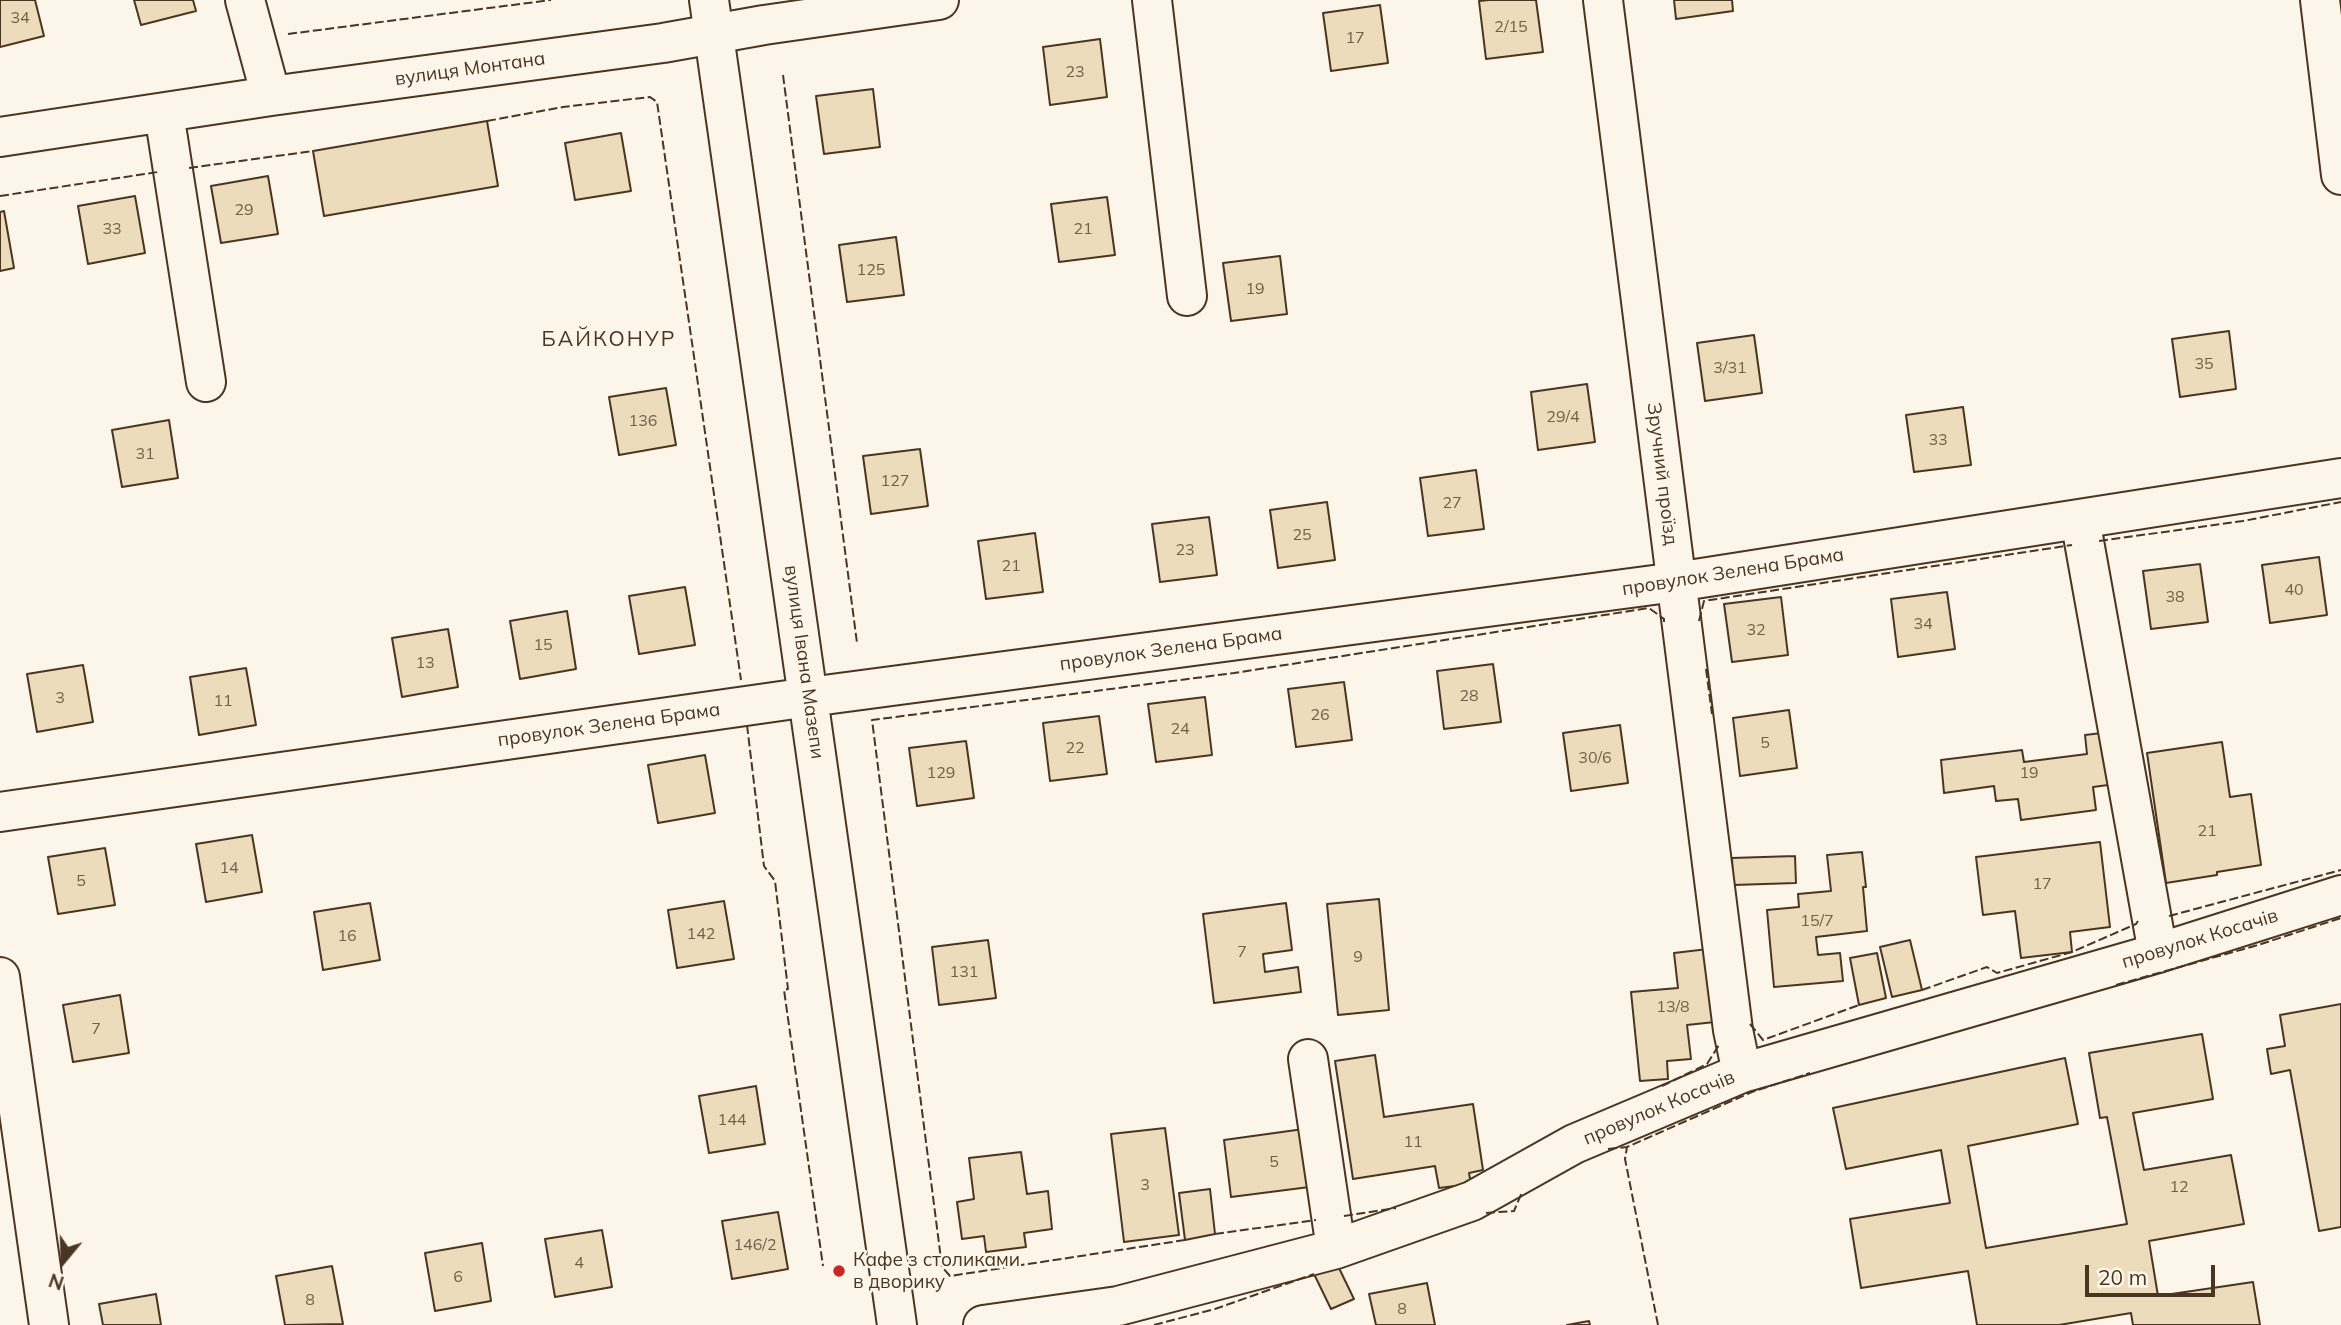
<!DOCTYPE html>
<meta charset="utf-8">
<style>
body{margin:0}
#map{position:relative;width:2341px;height:1325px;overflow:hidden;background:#fbf6e9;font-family:Mulish,sans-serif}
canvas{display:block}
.north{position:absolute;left:28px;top:1227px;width:70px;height:70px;-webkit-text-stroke:5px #fbf6e9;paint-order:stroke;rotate:199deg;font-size:19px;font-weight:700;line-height:28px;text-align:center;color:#4a3520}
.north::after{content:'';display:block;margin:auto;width:24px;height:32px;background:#4a3520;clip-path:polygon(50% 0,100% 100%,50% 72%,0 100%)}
.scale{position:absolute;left:2085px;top:1265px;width:130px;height:32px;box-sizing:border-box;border:4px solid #4a3520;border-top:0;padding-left:9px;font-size:21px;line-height:24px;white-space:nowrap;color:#4a3520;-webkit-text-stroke:5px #fbf6e9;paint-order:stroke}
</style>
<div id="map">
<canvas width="2341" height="1325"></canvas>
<div class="north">N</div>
<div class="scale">20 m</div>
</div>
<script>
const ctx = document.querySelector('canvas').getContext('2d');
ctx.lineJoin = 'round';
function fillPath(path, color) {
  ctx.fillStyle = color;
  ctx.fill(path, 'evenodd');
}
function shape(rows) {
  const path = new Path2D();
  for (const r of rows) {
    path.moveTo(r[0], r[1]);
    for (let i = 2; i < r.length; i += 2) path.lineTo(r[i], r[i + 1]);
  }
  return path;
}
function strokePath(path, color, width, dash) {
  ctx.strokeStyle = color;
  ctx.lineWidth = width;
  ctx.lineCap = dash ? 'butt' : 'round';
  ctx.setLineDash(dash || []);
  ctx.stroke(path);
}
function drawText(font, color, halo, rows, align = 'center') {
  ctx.font = font + ' Mulish,sans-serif';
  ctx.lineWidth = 5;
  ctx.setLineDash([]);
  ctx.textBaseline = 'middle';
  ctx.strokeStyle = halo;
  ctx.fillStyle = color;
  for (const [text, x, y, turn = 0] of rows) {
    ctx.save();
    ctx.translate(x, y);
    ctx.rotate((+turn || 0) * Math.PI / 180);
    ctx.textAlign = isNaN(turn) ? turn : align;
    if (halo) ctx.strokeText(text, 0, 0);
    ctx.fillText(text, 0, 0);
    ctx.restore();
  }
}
const building = shape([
 [0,0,35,0,44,36,0,47,0,0],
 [134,0,193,0,196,11,141,25,134,0],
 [1489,0,1536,0,1543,52,1486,59,1479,1,1489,0],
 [1674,0,1732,0,1733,11,1676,19,1674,0],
 [1380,5,1388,63,1331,71,1323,13,1380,5],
 [1100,39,1107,97,1050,105,1043,47,1100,39],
 [873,89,880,147,824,154,816,96,873,89],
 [487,121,498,186,324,216,313,151,487,121],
 [621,133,631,191,575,200,565,143,621,133],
 [268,176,278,234,221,243,211,186,268,176],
 [135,196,145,253,88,264,78,206,135,196],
 [1107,197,1115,255,1059,262,1051,204,1107,197],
 [4,211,14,268,0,271,0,212,4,211],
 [896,237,904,295,847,302,839,245,896,237],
 [1280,256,1287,314,1231,321,1223,263,1280,256],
 [2229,331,2236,389,2180,397,2172,339,2229,331],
 [1754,335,1762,393,1705,401,1697,343,1754,335],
 [1587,384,1595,442,1538,450,1531,392,1587,384],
 [666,388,676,445,619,455,609,397,666,388],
 [1963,407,1971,465,1914,472,1906,415,1963,407],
 [169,420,178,478,122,487,112,430,169,420],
 [920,449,928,506,871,514,863,456,920,449],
 [1476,470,1484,529,1428,536,1420,478,1476,470],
 [1327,502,1335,560,1278,568,1270,510,1327,502],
 [1209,517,1217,575,1160,582,1152,524,1209,517],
 [1035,533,1043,592,986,599,978,541,1035,533],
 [2319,557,2327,615,2270,623,2262,565,2319,557],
 [2200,564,2208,622,2151,629,2143,571,2200,564],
 [685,587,695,645,639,654,629,596,685,587],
 [1947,592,1955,649,1898,657,1891,599,1947,592],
 [1781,597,1788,655,1732,662,1724,604,1781,597],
 [567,611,576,669,520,679,510,621,567,611],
 [448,629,458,687,402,697,392,638,448,629],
 [1493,664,1501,722,1444,729,1437,671,1493,664],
 [83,665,93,722,37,732,27,674,83,665],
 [246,668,256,725,199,735,190,677,246,668],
 [1344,682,1352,740,1296,747,1288,689,1344,682],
 [1205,697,1212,755,1156,762,1148,704,1205,697],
 [1789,710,1797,768,1740,776,1733,718,1789,710],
 [1099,716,1107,774,1050,781,1043,723,1099,716],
 [1620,725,1628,783,1571,791,1563,733,1620,725],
 [2110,732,2116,784,2093,787,2096,810,2021,820,2018,799,1996,801,1994,786,1944,793,1941,760,2022,750,2024,762,2087,754,2085,735,2110,732],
 [966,741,974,798,917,806,909,748,966,741],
 [2222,742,2230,797,2251,794,2261,865,2217,872,2217,875,2166,883,2147,753,2222,742],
 [705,755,715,813,658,823,648,765,705,755],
 [252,835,262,892,206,902,196,844,252,835],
 [2100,842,2110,927,2070,932,2072,952,2021,958,2015,911,1983,915,1976,857,2100,842],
 [105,848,115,905,58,914,48,857,105,848],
 [1862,852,1866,887,1863,887,1867,931,1816,937,1818,955,1840,953,1843,981,1774,987,1767,910,1799,907,1798,894,1831,891,1827,855,1862,852],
 [1795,856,1796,883,1733,885,1732,858,1795,856],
 [1379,899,1389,1010,1338,1015,1327,904,1379,899],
 [724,901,734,959,677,968,668,910,724,901],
 [370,903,380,960,323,970,314,912,370,903],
 [1286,903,1292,950,1263,954,1265,972,1298,967,1301,992,1214,1003,1203,914,1286,903],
 [988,940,996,998,939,1005,932,947,988,940],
 [1910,940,1922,990,1892,997,1880,947,1910,940],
 [1708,949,1715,1022,1687,1025,1691,1059,1667,1061,1668,1079,1640,1081,1631,992,1678,988,1674,953,1708,949],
 [1877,953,1886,998,1859,1005,1850,958,1877,953],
 [120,995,129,1053,73,1062,63,1005,120,995],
 [2341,1004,2341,1227,2319,1231,2290,1070,2271,1074,2267,1049,2285,1046,2280,1015,2341,1004],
 [2202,1034,2213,1099,2133,1113,2144,1170,2231,1155,2244,1224,2149,1241,2158,1296,2253,1282,2260,1325,2133,1325,2131,1313,2059,1325,1977,1325,1968,1271,1861,1288,1850,1219,1950,1203,1941,1150,1846,1169,1833,1108,2065,1058,2078,1124,1968,1146,1986,1248,2127,1224,2107,1117,2100,1118,2089,1053,2202,1034],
 [1375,1055,1384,1117,1473,1104,1483,1170,1469,1173,1471,1184,1439,1188,1435,1166,1353,1179,1335,1061,1375,1055],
 [756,1086,765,1144,709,1153,699,1096,756,1086],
 [1318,1127,1325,1185,1231,1197,1224,1140,1318,1127],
 [1165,1128,1179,1235,1124,1242,1111,1134,1165,1128],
 [1021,1152,1027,1194,1048,1191,1052,1229,1024,1233,1026,1247,986,1252,984,1236,962,1239,957,1202,974,1199,969,1158,1021,1152],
 [1210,1189,1215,1234,1185,1240,1179,1193,1210,1189],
 [778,1212,788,1269,732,1279,722,1221,778,1212],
 [602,1230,612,1287,555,1297,545,1239,602,1230],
 [482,1243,491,1301,435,1311,425,1253,482,1243],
 [1337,1264,1354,1299,1331,1309,1314,1274,1337,1264],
 [332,1266,343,1324,285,1325,276,1276,332,1266],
 [1427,1283,1435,1325,1376,1325,1369,1294,1427,1283],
 [156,1294,161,1325,103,1325,99,1304,156,1294],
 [1589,1321,1590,1325,1567,1325,1589,1321]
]);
fillPath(building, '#ecdcbc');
strokePath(building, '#4a3520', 2);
const minor = shape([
 [245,0,271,96],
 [1152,0,1187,296],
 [1603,0,1733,1030,1742,1073],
 [2320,0,2341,175],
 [164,113,206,382],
 [0,137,271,96,663,43,764,25,939,0],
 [2080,519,2158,953],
 [0,812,809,697,1676,582,2341,478],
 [0,977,49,1325],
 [1308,1059,1336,1249],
 [983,1325,1118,1306,1336,1249,1472,1201,1574,1144,1742,1073,2158,953,2341,895]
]);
const major = shape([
 [709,0,897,1325]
]);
strokePath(minor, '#4a3520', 42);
strokePath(major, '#4a3520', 42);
strokePath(minor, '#fbf6e9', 38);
strokePath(major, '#fbf6e9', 38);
strokePath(shape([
 [288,34,551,0],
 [783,75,857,643],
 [487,121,563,107,650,97,657,102,741,680],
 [189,168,313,151],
 [0,196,158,172,158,174],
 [2099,541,2243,521,2341,502],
 [1699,621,1704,601,2072,545],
 [1706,669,1712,714],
 [747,725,764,866,775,881,788,989,784,990,823,1266],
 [2169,916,2341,870],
 [2116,985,2258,945,2341,918],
 [1922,990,1987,967,1997,973,2072,952,2136,924,2138,921],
 [1750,1024,1763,1040,1859,1005],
 [1662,1086,1707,1064,1719,1045],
 [1608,1149,1627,1147],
 [1486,1213,1514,1211,1522,1192],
 [1344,1216,1396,1208],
 [1215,1234,1316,1220],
 [1185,1240,950,1276,942,1267,872,720,1234,673,1649,608,1664,619,1664,622],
 [1154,1325,1215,1309,1314,1274],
 [1658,1325,1625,1159,1627,1147,1752,1092,1810,1073]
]), '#4a3520', 2, [9, 3.5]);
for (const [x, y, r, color] of [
 [839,1271,7,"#c62828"]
]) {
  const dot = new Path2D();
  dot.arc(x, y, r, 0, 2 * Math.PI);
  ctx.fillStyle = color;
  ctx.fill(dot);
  strokePath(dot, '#fbf6e9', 2.5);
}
drawText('16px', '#725f47', null, [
 ["34",20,18],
 ["2/15",1511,27],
 ["17",1355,38],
 ["23",1075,72],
 ["29",244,210],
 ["33",112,229],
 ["21",1083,229],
 ["125",871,270],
 ["19",1255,289],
 ["35",2204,364],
 ["3/31",1730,368],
 ["29/4",1563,417],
 ["136",643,421],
 ["33",1938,440],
 ["31",145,454],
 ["127",895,481],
 ["27",1452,503],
 ["25",1302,535],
 ["23",1185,550],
 ["21",1011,566],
 ["40",2294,590],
 ["38",2175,597],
 ["34",1923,624],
 ["32",1756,630],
 ["15",543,645],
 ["13",425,663],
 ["28",1469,696],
 ["3",60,698],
 ["11",223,701],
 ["26",1320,715],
 ["24",1180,729],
 ["5",1765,743],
 ["22",1075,748],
 ["30/6",1595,758],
 ["129",941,773],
 ["19",2029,773],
 ["21",2207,831],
 ["14",229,868],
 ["5",81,881],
 ["17",2042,884],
 ["15/7",1817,921],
 ["142",701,934],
 ["16",347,936],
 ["7",1242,952],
 ["9",1358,957],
 ["131",964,972],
 ["13/8",1673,1007],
 ["7",96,1029],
 ["144",732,1120],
 ["11",1413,1142],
 ["5",1274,1162],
 ["3",1145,1185],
 ["12",2179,1187],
 ["146/2",755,1245],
 ["4",579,1263],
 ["6",458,1277],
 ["8",310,1300],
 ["8",1402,1309]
]);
drawText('19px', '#4a3520', '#fbf6e9', [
 ["вулиця Монтана",470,69,-8],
 ["Зручний проїзд",1662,474,83],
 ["провулок Зелена Брама",1733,572,-9],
 ["провулок Зелена Брама",1171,649,-8],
 ["вулиця Івана Мазепи",804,662,82],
 ["провулок Зелена Брама",609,725,-8],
 ["провулок Косачів",2200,939,-17],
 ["провулок Косачів",1659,1108,-23]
]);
drawText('19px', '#4a3520', '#fbf6e9', [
 ["Кафе з столиками",853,1260],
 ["в дворику",853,1282]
], 'left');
ctx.letterSpacing = '2px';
drawText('21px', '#4a3520', '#fbf6e9', [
 ["БАЙКОНУР",609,340]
]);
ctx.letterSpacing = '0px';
</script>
